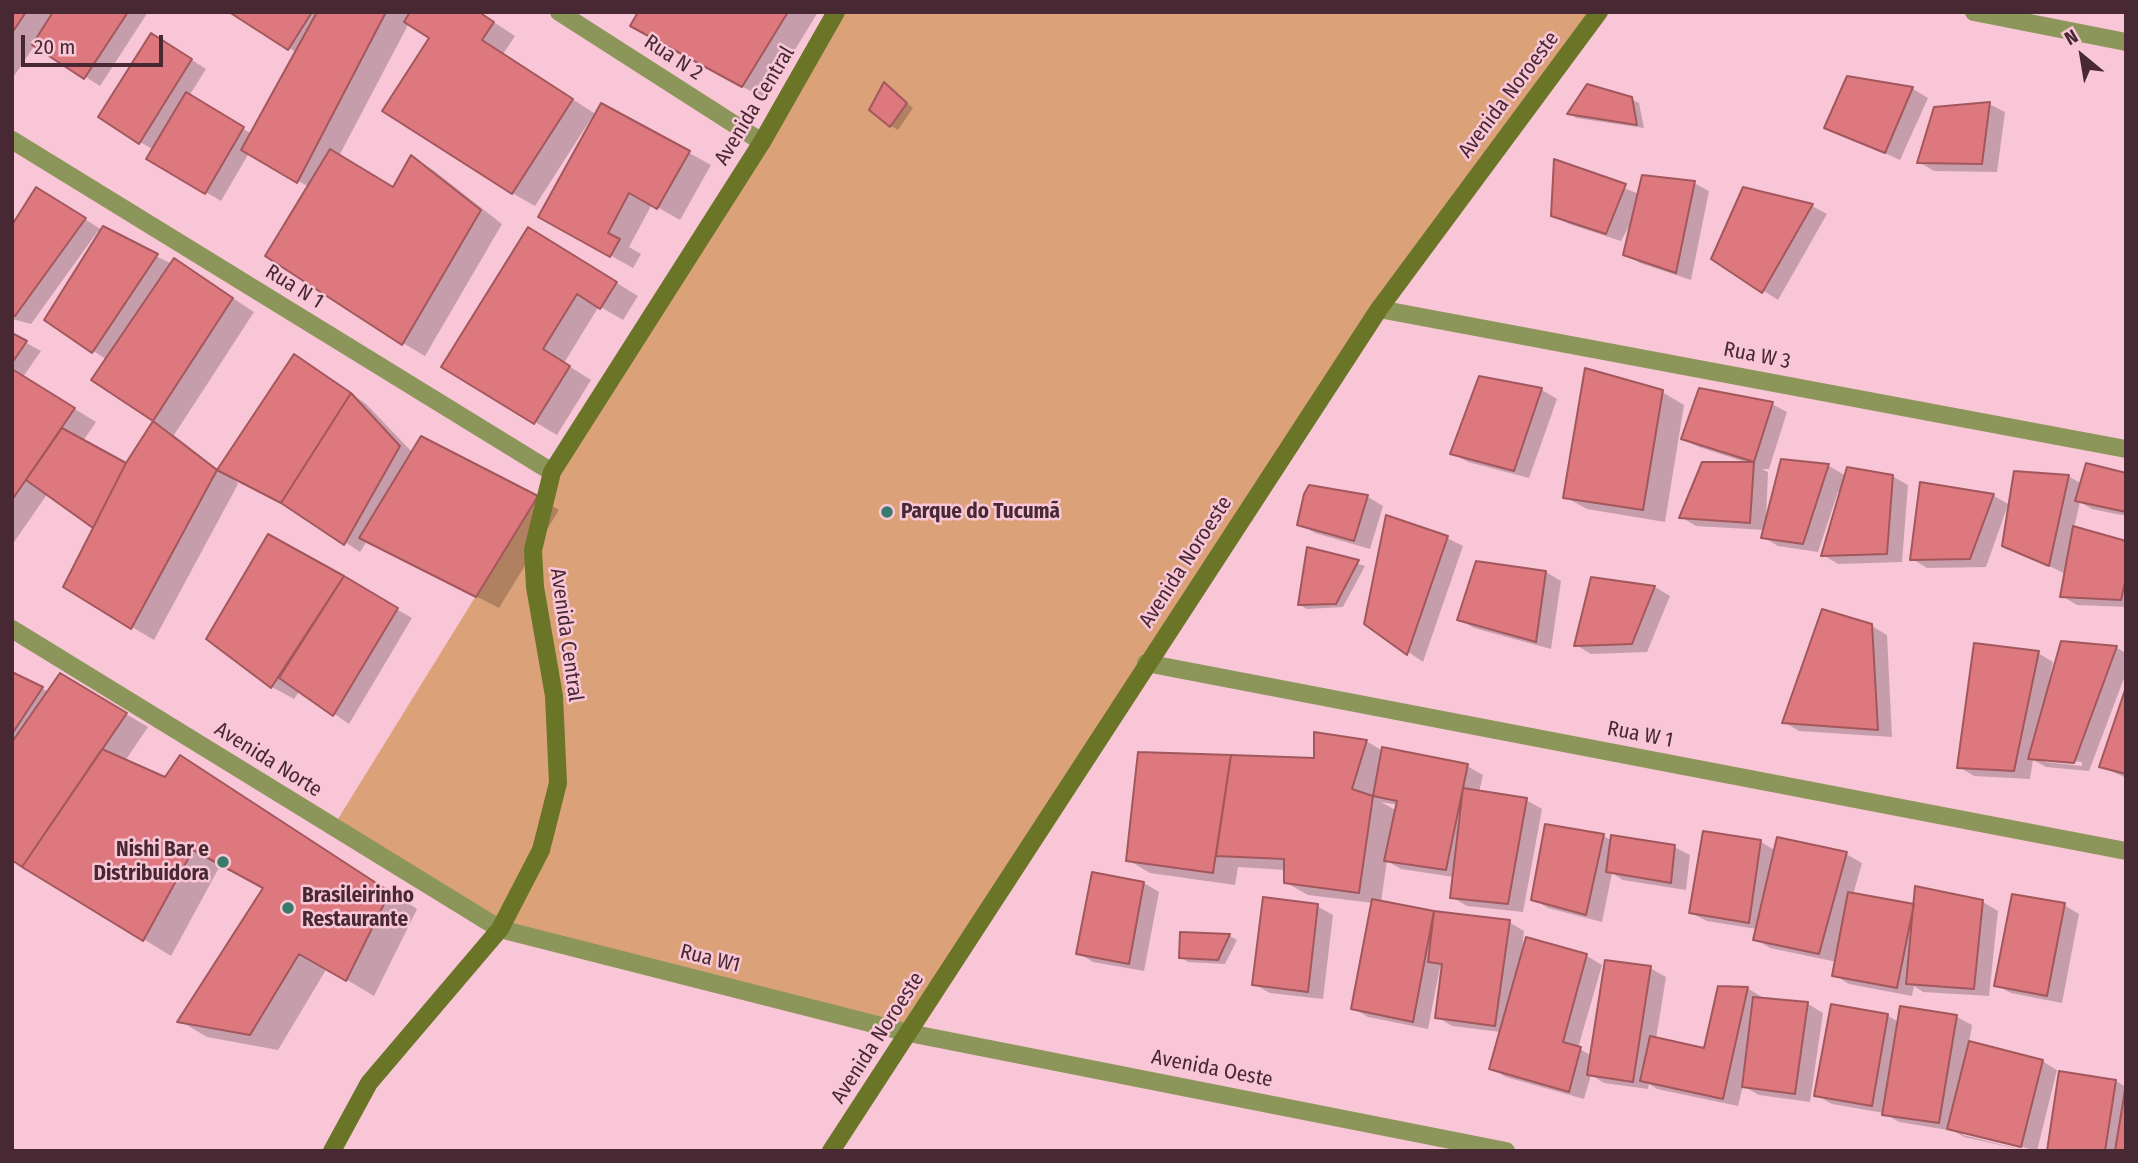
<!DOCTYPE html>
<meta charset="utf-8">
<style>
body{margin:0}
#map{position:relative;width:2138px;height:1163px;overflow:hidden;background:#f8c6d6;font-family:"Fira Sans Condensed",sans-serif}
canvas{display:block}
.frame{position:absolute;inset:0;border:14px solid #472833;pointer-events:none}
.north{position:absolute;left:2047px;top:21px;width:70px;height:70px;-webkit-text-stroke:5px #f8c6d6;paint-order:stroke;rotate:330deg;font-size:19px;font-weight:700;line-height:28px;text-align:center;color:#472833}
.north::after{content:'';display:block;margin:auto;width:24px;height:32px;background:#472833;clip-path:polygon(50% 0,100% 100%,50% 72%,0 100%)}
.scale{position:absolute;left:21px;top:35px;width:142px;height:32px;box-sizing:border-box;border:4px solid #472833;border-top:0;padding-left:9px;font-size:21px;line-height:24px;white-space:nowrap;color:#472833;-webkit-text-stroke:5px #f8c6d6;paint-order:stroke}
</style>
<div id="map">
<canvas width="2138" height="1163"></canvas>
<div class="frame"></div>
<div class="north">N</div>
<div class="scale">20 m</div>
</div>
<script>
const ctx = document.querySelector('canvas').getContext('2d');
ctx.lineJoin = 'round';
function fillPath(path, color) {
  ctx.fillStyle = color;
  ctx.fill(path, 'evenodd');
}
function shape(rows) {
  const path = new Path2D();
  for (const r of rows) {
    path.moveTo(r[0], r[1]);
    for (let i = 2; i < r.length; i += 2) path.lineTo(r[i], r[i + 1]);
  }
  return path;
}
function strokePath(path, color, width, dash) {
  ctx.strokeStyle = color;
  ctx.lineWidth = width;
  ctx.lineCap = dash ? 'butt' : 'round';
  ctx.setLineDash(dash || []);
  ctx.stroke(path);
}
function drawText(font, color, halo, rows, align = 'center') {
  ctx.font = font + ' "Fira Sans Condensed",sans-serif';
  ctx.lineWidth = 5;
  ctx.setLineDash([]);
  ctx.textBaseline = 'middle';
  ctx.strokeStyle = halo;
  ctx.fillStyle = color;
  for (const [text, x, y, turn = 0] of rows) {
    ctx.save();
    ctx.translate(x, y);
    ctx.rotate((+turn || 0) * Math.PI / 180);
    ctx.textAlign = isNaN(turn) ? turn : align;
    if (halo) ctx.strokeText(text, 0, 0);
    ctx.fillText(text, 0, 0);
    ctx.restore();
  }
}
fillPath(shape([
 [837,12,1599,12,1379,309,909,1033,500,929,333,827]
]), '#dba279');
fillPath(shape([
 [12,12,148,12,100,86,35,45,12,79],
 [233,12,478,12,515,36,503,54,597,115,602,105,711,165,680,220,652,204,629,247,641,254,633,268,563,229,596,115,594,114,535,206,512,193,432,38,409,23,339,156,393,189,411,157,433,170,502,224,425,356,403,343,309,187,249,153,221,201,148,159,154,150,140,142,167,44,206,69,189,96,252,134,297,53],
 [641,12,818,12,765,99,654,38],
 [1848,78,1913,89,1928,98,1900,160,1827,127],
 [885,85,913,108,898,130,891,126],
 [1631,99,1639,103,1644,128,1576,118,1570,114],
 [1989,104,2005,112,1997,172,1934,171,1919,162],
 [1556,161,1639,194,1694,183,1709,191,1691,280,1640,263,1625,254,1633,219,1621,241,1569,224,1553,215],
 [1744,189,1812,206,1827,214,1778,300,1713,259],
 [52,198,102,230,172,264,175,260,254,312,174,435,219,470,310,365,366,404,413,453,537,497,559,510,499,608,367,541,360,552,290,506,232,477,238,484,154,640,132,627,95,527,48,493,12,545,12,335,41,351,23,377,96,422,83,441,127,465,155,421,93,380,107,360,46,319,100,233,98,231,31,324,12,319,12,228],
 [550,242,638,296,623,320,599,306,564,363,591,380,557,435,535,422],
 [1481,378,1542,390,1557,399,1529,478,1468,462,1452,453],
 [1662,392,1684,405,1665,522,1587,509,1565,497],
 [1772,404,1787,412,1769,469,1762,469,1768,472,1766,519,1783,461,1829,466,1846,476,1892,476,1908,485,1902,562,1838,564,1823,555,1841,493,1838,492,1818,552,1778,546,1763,537,1765,530,1696,526,1681,517,1748,463,1699,447,1683,439],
 [2126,475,2126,516,2092,509,2080,502,2074,528,2126,543,2126,607,2077,605,2062,596,2066,574,2004,545,2008,505,1986,567,1927,568,1912,559,1922,484,1994,496,2010,505,2068,476,2082,484],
 [1310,487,1368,497,1383,506,1370,549,1315,533,1299,524],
 [1447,538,1463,546,1423,662,1366,623],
 [1309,549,1365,566,1343,607,1307,609,1300,605],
 [1546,572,1561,581,1551,649,1474,628,1459,619],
 [343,578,412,618,349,724,300,690,294,699,272,687],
 [1592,579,1655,587,1670,596,1647,652,1591,654,1576,645],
 [1872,626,1887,635,1892,737,1799,731,1784,722],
 [2063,643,2117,648,2126,653,2126,673,2089,771,2046,767,2033,760,2030,779,1974,776,1959,767,2038,653,2053,662,2050,676,2053,677],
 [2045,759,2082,762,2082,766,2045,762],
 [12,674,49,692,82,688,148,727,125,761,166,779,208,774,417,909,374,996,327,968,278,1050,207,1037,180,1021,265,888,221,864,171,956,12,858],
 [2126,693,2126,778,2101,766],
 [1366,741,1383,751,1467,766,1483,775,1479,792,1526,800,1542,809,1523,912,1467,906,1452,897,1454,877,1401,869,1387,861,1381,902,1509,922,1524,931,1522,949,1527,940,1587,956,1602,965,1578,1048,1592,1056,1650,968,1666,977,1656,1039,1706,1050,1747,988,1762,997,1762,1000,1808,1004,1823,1013,1810,1102,1759,1095,1743,1086,1738,1106,1657,1089,1649,1084,1648,1089,1604,1083,1591,1075,1584,1099,1506,1077,1491,1068,1501,1032,1452,1026,1437,1017,1443,969,1440,967,1428,1029,1368,1017,1353,1008,1373,903,1308,895,1285,882,1285,870,1238,867,1235,885,1150,873,1128,860,1139,754,1316,760],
 [1381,802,1398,805,1397,811],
 [1604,836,1612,841,1674,847,1690,855,1686,890,1623,880,1612,873,1602,922,1548,908,1533,899],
 [1761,842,1776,851,1846,854,1862,863,1853,895,1915,906,1983,902,1998,911,1989,996,1923,992,1914,986,1912,996,1849,984,1834,975,1837,962,1770,948,1755,939,1757,929,1707,921,1691,913],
 [1144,883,1159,892,1144,971,1093,962,1078,953],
 [2064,905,2079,914,2062,1003,2011,993,1996,985],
 [1317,906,1333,915,1323,999,1270,993,1254,984],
 [1181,934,1230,936,1237,940,1225,964,1188,962,1181,957],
 [1888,1016,1899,1022,1957,1017,1972,1025,1969,1043,2042,1061,2057,1070,2037,1151,1963,1131,1963,1135,2027,1151,1964,1137,1954,1131,1899,1122,1884,1113,1832,1104,1816,1095],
 [2116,1081,2126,1087,2126,1151,2049,1151]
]), '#0003');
const building = shape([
 [12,12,26,12,12,33,12,12],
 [53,12,128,12,84,79,32,45,53,12],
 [229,12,312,12,288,50,229,12],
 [317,12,386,12,297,183,241,150,317,12],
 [410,12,479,12,494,22,482,40,573,99,512,194,382,111,429,38,404,22,410,12],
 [638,12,788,12,742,87,630,26,638,12],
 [151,33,192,59,139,144,98,117,151,33],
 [1847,76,1913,87,1885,153,1824,128,1847,76],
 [884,82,907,103,890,127,869,110,884,82],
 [1587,84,1632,97,1637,125,1567,114,1587,84],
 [186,92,244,127,205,194,146,159,186,92],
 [1990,102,1982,164,1917,163,1934,107,1990,102],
 [601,103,690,151,657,209,629,193,608,233,620,239,610,257,538,217,601,103],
 [330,149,393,187,411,155,481,210,402,345,265,256,330,149],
 [1554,159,1626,184,1606,234,1551,216,1554,159],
 [1642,175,1695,181,1676,273,1623,255,1642,175],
 [36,187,86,218,15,316,12,316,12,225,36,187],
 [1743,187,1813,204,1762,293,1711,259,1743,187],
 [103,226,158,254,92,353,44,320,103,226],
 [528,227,617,282,600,309,577,294,543,349,570,366,534,424,441,367,528,227],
 [174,258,233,298,153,421,91,380,174,258],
 [12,333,27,341,12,363,12,333],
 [294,354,351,393,281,503,217,470,294,354],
 [1585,368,1663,390,1643,510,1563,498,1585,368],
 [12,369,75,408,12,500,12,369],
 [1479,376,1542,388,1514,471,1450,454,1479,376],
 [1699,388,1773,402,1754,462,1681,439,1699,388],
 [351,393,400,446,344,545,281,503,351,393],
 [153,421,217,470,131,629,63,587,126,463,153,421],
 [62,428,126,463,93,528,26,480,62,428],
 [421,436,538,496,476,597,359,538,421,436],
 [1781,459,1829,464,1803,544,1761,538,1781,459],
 [1702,462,1754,462,1750,523,1679,518,1702,462],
 [2086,463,2126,473,2126,512,2075,501,2086,463],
 [1847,467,1893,475,1887,554,1821,556,1847,467],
 [2014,471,2069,475,2049,566,2002,546,2014,471],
 [1920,482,1994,494,1970,559,1910,560,1920,482],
 [1309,485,1368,495,1354,541,1297,525,1304,494,1309,485],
 [1386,515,1448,536,1407,655,1364,624,1386,515],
 [2073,526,2126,541,2126,578,2121,600,2060,597,2073,526],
 [268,534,344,576,271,688,206,639,268,534],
 [1307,547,1359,560,1336,604,1298,605,1307,547],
 [1476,561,1546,571,1536,642,1457,620,1476,561],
 [344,576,398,608,333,716,279,678,344,576],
 [1591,577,1655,586,1632,644,1574,646,1591,577],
 [1822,609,1872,624,1878,730,1782,723,1822,609],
 [2061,641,2117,646,2074,763,2028,759,2061,641],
 [1974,643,2039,651,2014,771,1957,768,1974,643],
 [12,672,43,687,12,734,12,672],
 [60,673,127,713,22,867,12,860,12,742,60,673],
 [2126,687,2126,774,2099,767,2126,687],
 [1314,732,1367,740,1352,789,1373,796,1359,893,1284,883,1284,859,1216,856,1231,755,1314,758,1314,732],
 [1382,747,1468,764,1446,870,1384,861,1397,801,1373,796,1382,747],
 [102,749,165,777,180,755,390,892,346,981,299,954,250,1035,177,1022,263,888,193,850,143,941,22,867,102,749],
 [1138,752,1231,755,1213,873,1126,861,1138,752],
 [1463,788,1527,798,1508,904,1450,898,1463,788],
 [1545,824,1604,834,1586,915,1531,900,1545,824],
 [1703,831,1761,840,1749,923,1689,913,1703,831],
 [1611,835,1675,845,1671,883,1606,872,1611,835],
 [1777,837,1847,852,1819,954,1753,940,1777,837],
 [1092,872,1144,882,1129,964,1076,954,1092,872],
 [1915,886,1983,900,1974,989,1906,984,1915,886],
 [1848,892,1914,904,1897,988,1832,976,1848,892],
 [2012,894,2065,903,2047,996,1994,986,2012,894],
 [1263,897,1318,904,1308,992,1252,985,1263,897],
 [1372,899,1434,911,1413,1022,1351,1009,1372,899],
 [1434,911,1510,920,1495,1026,1435,1018,1442,964,1428,962,1434,911],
 [1180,932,1230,934,1218,960,1179,958,1180,932],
 [1526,937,1587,954,1563,1042,1581,1047,1569,1092,1489,1069,1526,937],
 [1605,960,1651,966,1633,1082,1587,1075,1605,960],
 [1718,986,1748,987,1723,1099,1640,1081,1650,1036,1704,1048,1718,986],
 [1753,997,1808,1002,1795,1094,1742,1087,1753,997],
 [1831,1004,1888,1014,1872,1106,1814,1096,1831,1004],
 [1900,1006,1957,1015,1939,1123,1882,1115,1900,1006],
 [1969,1041,2043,1060,2021,1147,1947,1129,1969,1041],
 [2059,1071,2116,1080,2105,1151,2047,1151,2059,1071],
 [2126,1084,2126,1151,2115,1151,2126,1084]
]);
fillPath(building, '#dd787f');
strokePath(building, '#a2575c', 2);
strokePath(shape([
 [559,12,762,142],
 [1974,12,2126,42],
 [12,140,552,472],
 [1379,309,2126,449],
 [12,629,500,929,909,1033,1506,1151],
 [1146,663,2126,851]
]), '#8c965a', 18);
strokePath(shape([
 [332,1151,369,1083,500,929,541,850,558,783,554,696,535,587,533,550,552,472,762,142,836,12],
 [831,1151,1379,309,1599,12]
]), '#6a7528', 18);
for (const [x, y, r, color] of [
 [887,512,7,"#387a6c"],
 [223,862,7,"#387a6c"],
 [288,908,7,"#387a6c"]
]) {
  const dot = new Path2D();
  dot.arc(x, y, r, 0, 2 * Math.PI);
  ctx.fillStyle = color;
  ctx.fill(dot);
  strokePath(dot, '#f8c6d6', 2.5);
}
drawText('21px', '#472833', '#f8c6d6', [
 ["Rua N 2",673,58,33],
 ["Avenida Noroeste",1509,95,-53],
 ["Avenida Central",755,106,-59],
 ["Rua N 1",294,287,32],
 ["Rua W 3",1757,356,11],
 ["Avenida Noroeste",1186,562,-57],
 ["Avenida Central",566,635,82],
 ["Rua W 1",1640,735,11],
 ["Avenida Norte",268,760,32],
 ["Rua W1",710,959,14],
 ["Avenida Noroeste",878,1038,-57],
 ["Avenida Oeste",1212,1069,11]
]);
drawText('bold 21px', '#472833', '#f8c6d6', [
 ["Parque do Tucumã",901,512],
 ["Nishi Bar e",209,850,"right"],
 ["Distribuidora",209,874,"right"],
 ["Brasileirinho",302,896],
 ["Restaurante",302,920]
], 'left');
</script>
